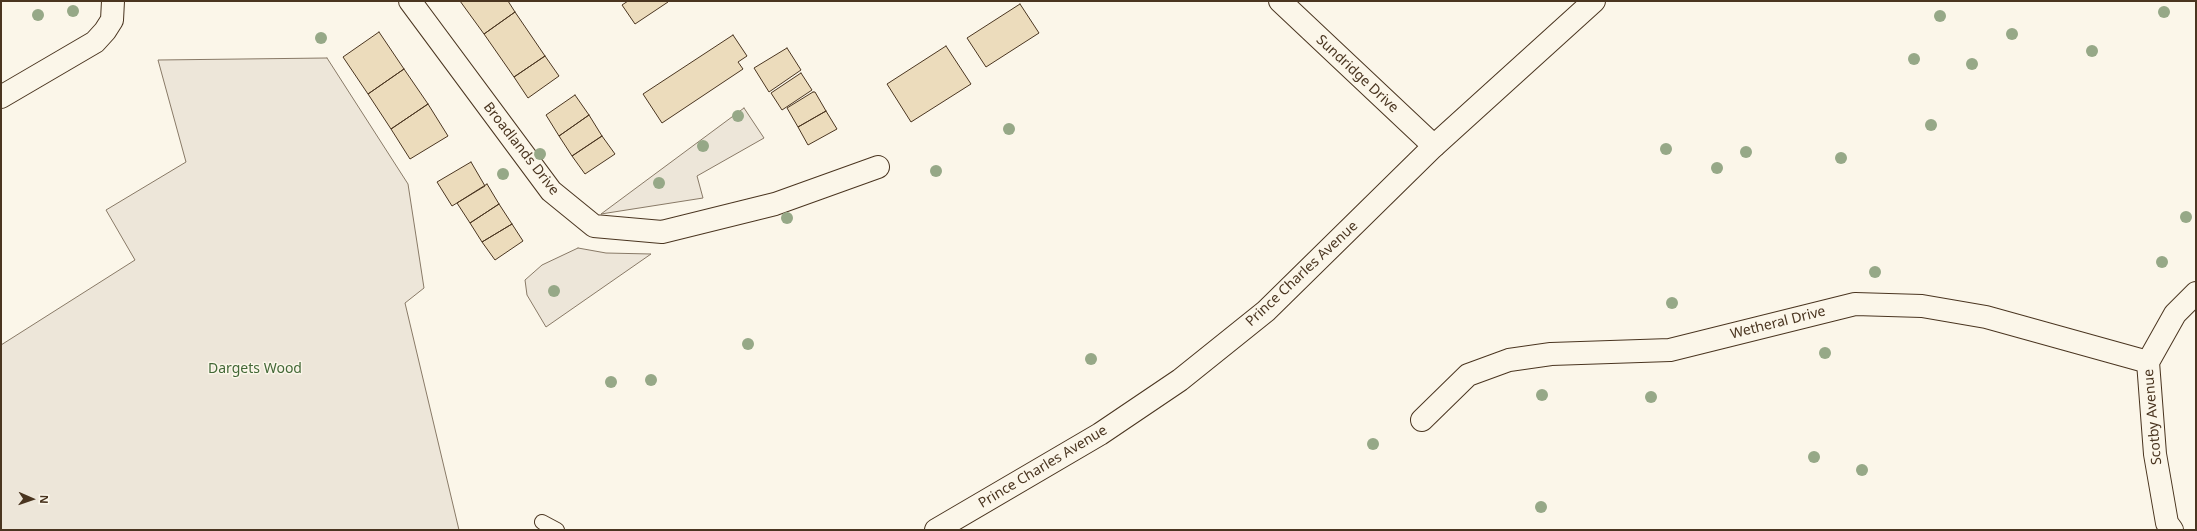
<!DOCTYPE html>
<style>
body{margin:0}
#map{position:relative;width:2197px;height:531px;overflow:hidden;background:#fbf6e9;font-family:"Noto Sans",sans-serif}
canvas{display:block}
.frame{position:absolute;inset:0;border:2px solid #4a3520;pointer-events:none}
.north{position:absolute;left:12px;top:479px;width:40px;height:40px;-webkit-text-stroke:3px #fbf6e9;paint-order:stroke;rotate:92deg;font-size:11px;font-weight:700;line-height:16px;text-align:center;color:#4a3520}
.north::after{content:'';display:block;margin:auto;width:14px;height:18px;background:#4a3520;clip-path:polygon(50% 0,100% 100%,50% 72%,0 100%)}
</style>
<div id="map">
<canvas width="2197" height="531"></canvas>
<div class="frame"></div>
<div class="north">N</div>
</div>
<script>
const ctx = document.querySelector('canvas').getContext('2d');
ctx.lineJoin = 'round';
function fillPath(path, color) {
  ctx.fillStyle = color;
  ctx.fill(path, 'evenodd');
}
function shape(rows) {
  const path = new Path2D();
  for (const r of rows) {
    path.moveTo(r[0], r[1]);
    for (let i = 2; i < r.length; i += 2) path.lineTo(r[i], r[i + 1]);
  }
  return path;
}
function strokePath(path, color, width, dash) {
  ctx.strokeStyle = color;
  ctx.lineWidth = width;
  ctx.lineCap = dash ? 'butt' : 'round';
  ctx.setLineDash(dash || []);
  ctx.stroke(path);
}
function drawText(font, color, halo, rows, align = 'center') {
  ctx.font = font + ' "Noto Sans",sans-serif';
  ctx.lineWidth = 3;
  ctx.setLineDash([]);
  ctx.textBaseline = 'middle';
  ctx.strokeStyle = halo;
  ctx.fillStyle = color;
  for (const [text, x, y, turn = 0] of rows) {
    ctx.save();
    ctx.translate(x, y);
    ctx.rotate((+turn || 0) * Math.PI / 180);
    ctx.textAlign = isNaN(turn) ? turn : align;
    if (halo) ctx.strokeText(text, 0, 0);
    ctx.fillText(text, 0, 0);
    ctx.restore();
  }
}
const green = shape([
 [327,58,408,184,424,288,405,303,459,530,1,530,1,345,135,260,106,210,186,162,158,60,327,58],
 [744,108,764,138,697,176,703,198,601,214,744,108],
 [578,248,606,253,651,254,546,327,527,295,525,280,542,265,578,248]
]);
fillPath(green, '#ede6d9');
strokePath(green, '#887966', 1);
const building = shape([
 [460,1,508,1,515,12,484,34,460,1],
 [628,1,668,1,668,2,635,24,622,5,628,1],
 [1020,4,1039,33,986,67,967,38,1020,4],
 [515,12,545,56,514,77,484,34,515,12],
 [379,32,404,69,368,94,343,57,379,32],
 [733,35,747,56,738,62,743,69,662,123,643,94,733,35],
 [946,46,971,84,911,122,887,84,946,46],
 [787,48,801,70,769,92,754,68,787,48],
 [545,56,559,76,528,98,514,77,545,56],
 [404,69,428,104,391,129,368,94,404,69],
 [801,73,812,90,782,110,771,93,801,73],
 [813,92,815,92,826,111,798,127,787,108,813,92],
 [575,95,589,115,559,136,546,115,575,95],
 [428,104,448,136,410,159,391,129,428,104],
 [826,111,837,129,808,145,798,127,826,111],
 [589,115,602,136,572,156,559,136,589,115],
 [602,136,615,154,585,174,572,156,602,136],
 [471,162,485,186,452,206,437,182,471,162],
 [487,184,499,204,470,223,457,203,487,184],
 [499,204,512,224,482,242,470,223,499,204],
 [512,224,523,241,495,260,482,242,512,224]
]);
fillPath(building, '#ecdcbc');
strokePath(building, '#4a3520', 1);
const service = shape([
 [542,522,557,530]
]);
const minor = shape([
 [410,1,551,191,594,226,662,232,775,204,878,167],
 [1280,1,1434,146],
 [1,97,95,42,105,31,112,20,113,1],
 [1422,420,1468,375,1509,360,1551,354,1670,350,1855,304,1922,306,1986,317,2148,362],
 [2172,530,2167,523,2155,454,2148,362,2175,314,2196,293]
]);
const tertiary = shape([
 [936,530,1100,434,1180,380,1266,311,1434,146,1594,1]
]);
strokePath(service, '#4a3520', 16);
strokePath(minor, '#4a3520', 24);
strokePath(tertiary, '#4a3520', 24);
strokePath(service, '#fbf6e9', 14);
strokePath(minor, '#fbf6e9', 22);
strokePath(tertiary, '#fbf6e9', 22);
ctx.fillStyle = '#96a887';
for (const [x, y] of [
 [73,11],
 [2164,12],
 [38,15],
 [1940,16],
 [2012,34],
 [321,38],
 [2092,51],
 [1914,59],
 [1972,64],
 [738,116],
 [1931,125],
 [1009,129],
 [703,146],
 [1666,149],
 [1746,152],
 [540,154],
 [1841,158],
 [1717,168],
 [936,171],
 [503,174],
 [659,183],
 [2186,217],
 [787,218],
 [2162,262],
 [1875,272],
 [554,291],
 [1672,303],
 [748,344],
 [1825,353],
 [1091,359],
 [651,380],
 [611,382],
 [1542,395],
 [1651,397],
 [1373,444],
 [1814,457],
 [1862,470],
 [1541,507]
]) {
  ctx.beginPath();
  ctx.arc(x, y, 6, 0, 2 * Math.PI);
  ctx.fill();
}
drawText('14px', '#4a3520', '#fbf6e9', [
 ["Sundridge Drive",1357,74,43],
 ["Broadlands Drive",521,149,52],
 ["Prince Charles Avenue",1302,274,-43],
 ["Wetheral Drive",1778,323,-14],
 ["Scotby Avenue",2153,417,-95],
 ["Prince Charles Avenue",1043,467,-31]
]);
drawText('14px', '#436837', '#fbf6e9', [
 ["Dargets Wood",255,369]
]);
</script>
